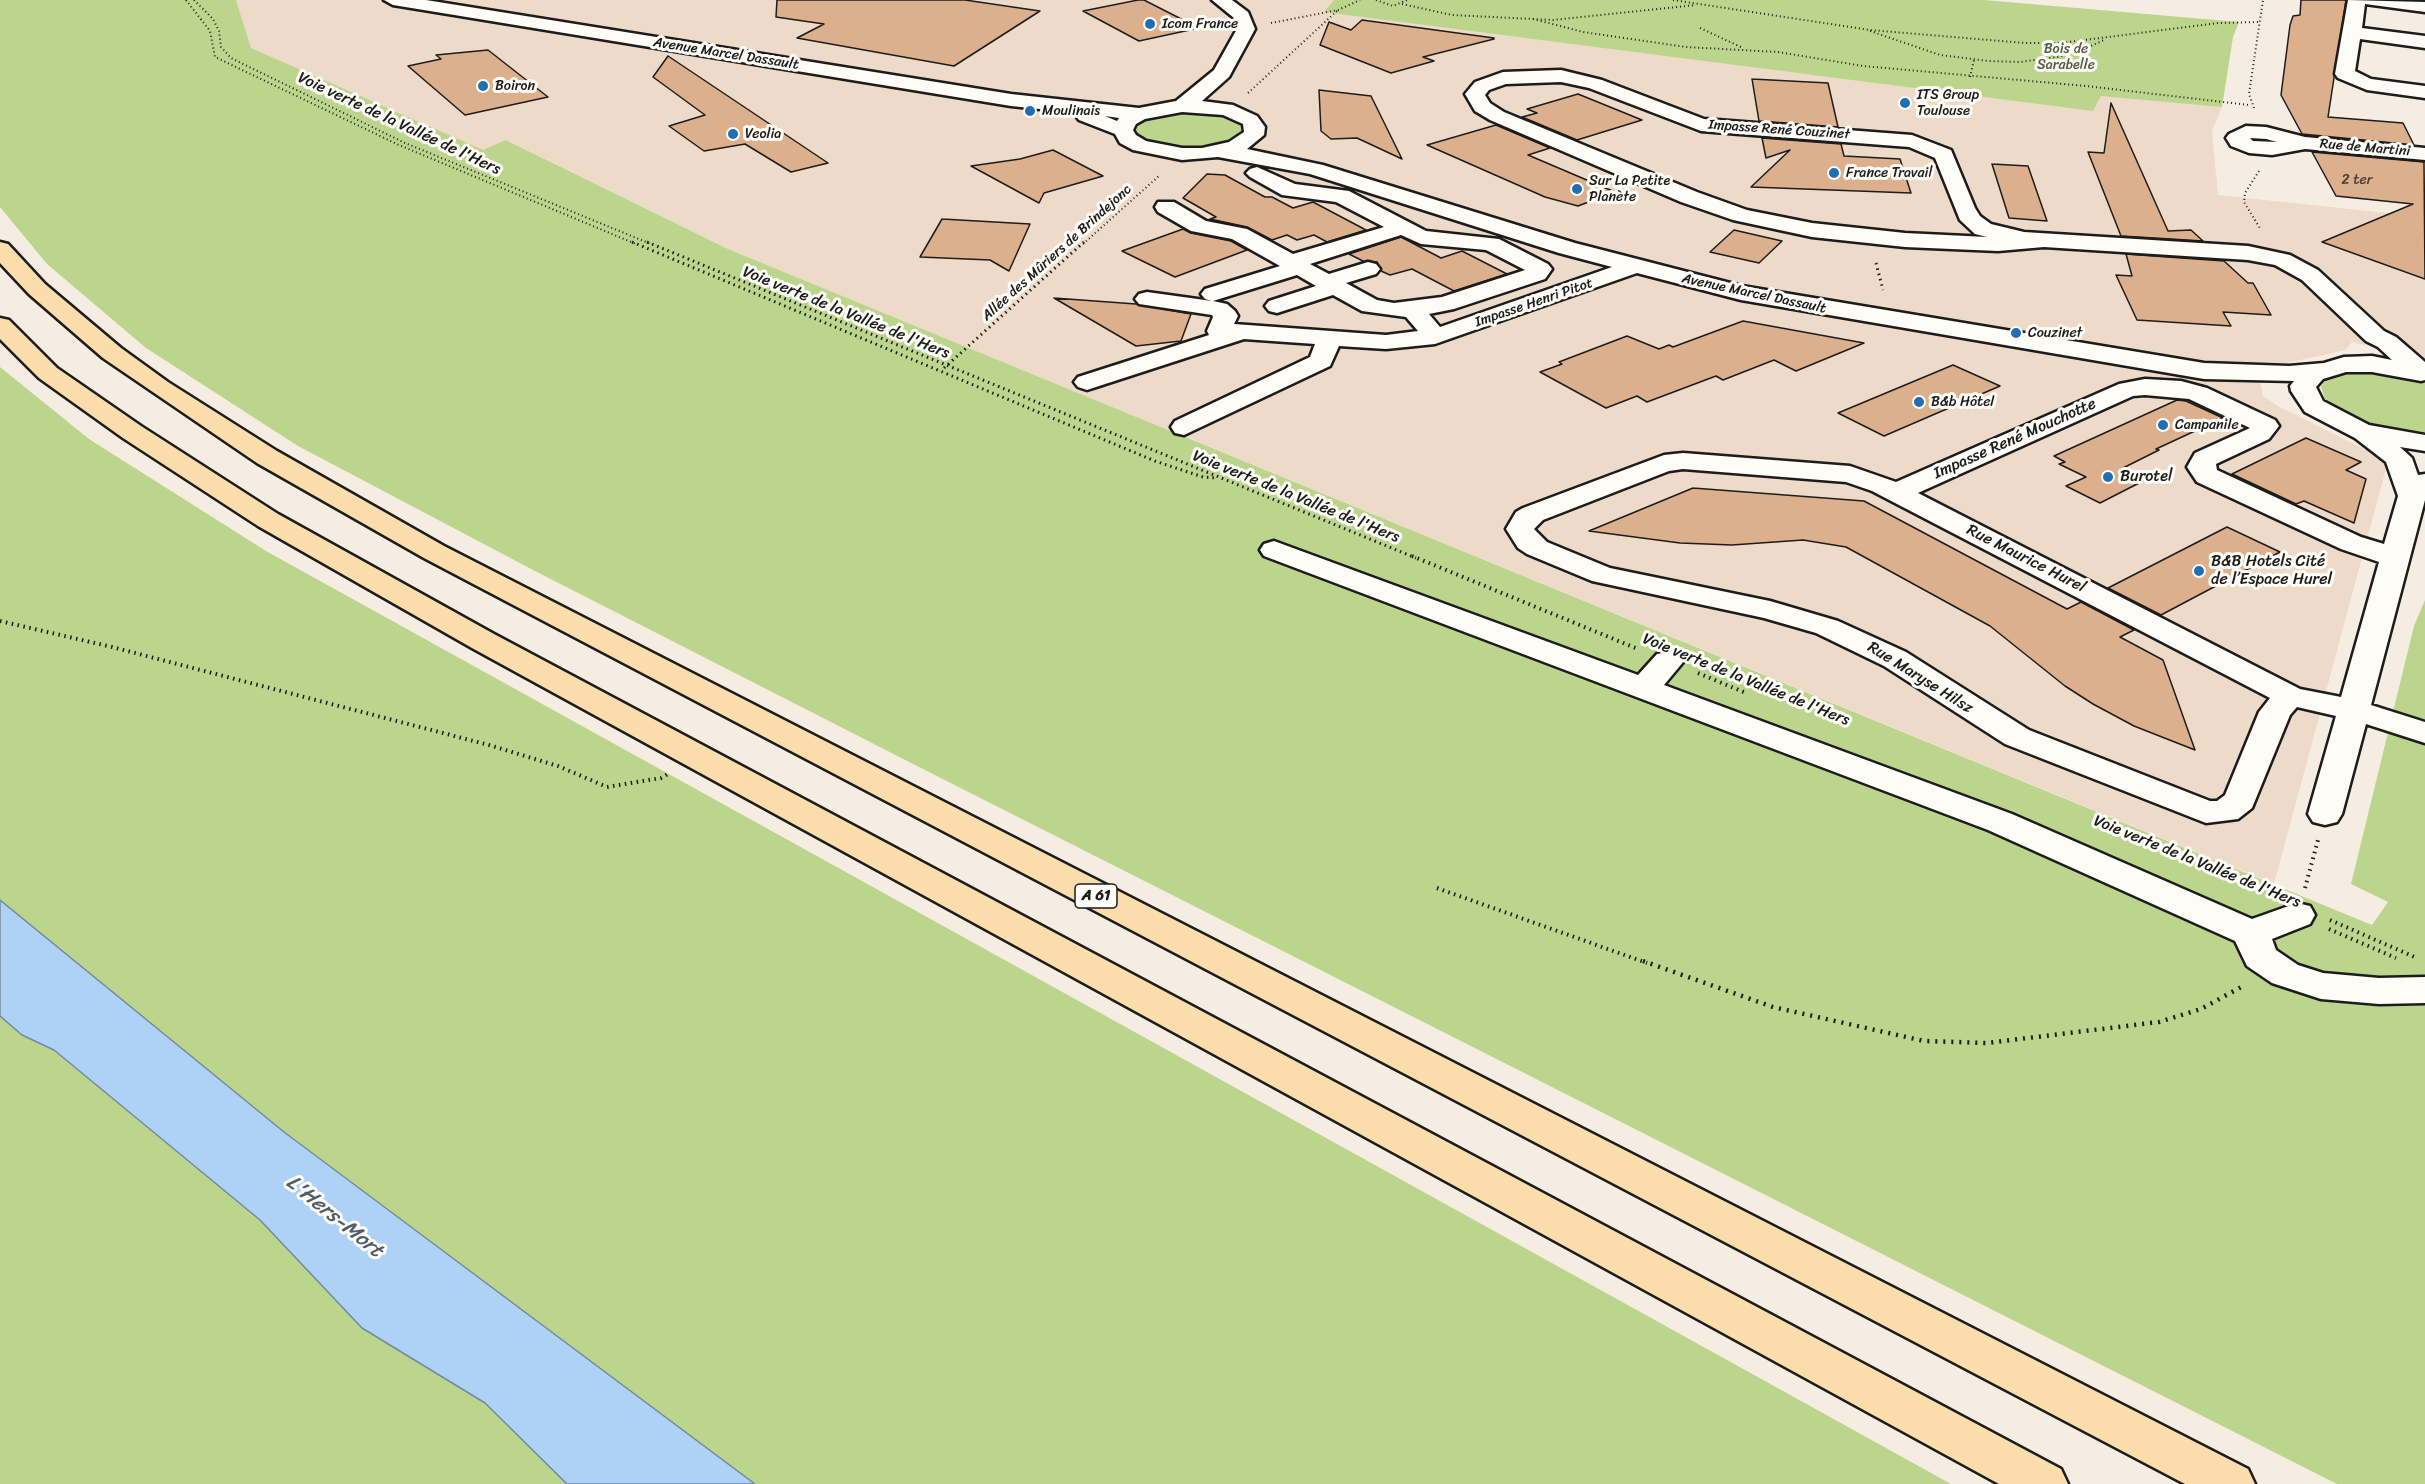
<!DOCTYPE html>
<meta charset="utf-8">
<style>
body{margin:0}
canvas{display:block;background:#f6ede2}
</style>
<canvas width="2425" height="1484"></canvas>
<script>
const ctx = document.querySelector('canvas').getContext('2d');
ctx.lineJoin = 'round';
function fillPath(path, color) {
  ctx.fillStyle = color;
  ctx.fill(path, 'evenodd');
}
function shape(rows) {
  const path = new Path2D();
  for (const r of rows) {
    path.moveTo(r[0], r[1]);
    for (let i = 2; i < r.length; i += 2) path.lineTo(r[i], r[i + 1]);
  }
  return path;
}
function strokePath(path, color, width, dash) {
  ctx.strokeStyle = color;
  ctx.lineWidth = width;
  ctx.lineCap = dash ? 'butt' : 'round';
  ctx.setLineDash(dash || []);
  ctx.stroke(path);
}
function drawText(font, color, halo, rows, align = 'center') {
  ctx.font = font + ' Sriracha,sans-serif';
  ctx.lineWidth = 6;
  ctx.setLineDash([]);
  ctx.textBaseline = 'middle';
  ctx.strokeStyle = halo;
  ctx.fillStyle = color;
  for (const [text, x, y, turn = 0] of rows) {
    ctx.save();
    ctx.translate(x, y);
    ctx.rotate((+turn || 0) * Math.PI / 180);
    ctx.textAlign = isNaN(turn) ? turn : align;
    if (halo) ctx.strokeText(text, 0, 0);
    ctx.fillText(text, 0, 0);
    ctx.restore();
  }
}
fillPath(shape([
 [236,0,1334,0,1325,12,2222,107,2212,131,2218,195,2425,217,2425,359,2352,342,2346,350,2282,364,2257,364,2263,396,2278,406,2372,453,2387,465,2274,884,728,249,507,140,483,151,251,48]
]), '#eedac8');
fillPath(shape([
 [0,0,236,0,251,48,483,150,506,140,728,249,2372,925,2388,902,2351,884,2414,626,2425,600,2425,1484,2337,1484,919,767,535,571,298,446,146,348,47,264,0,207],
 [1334,0,1984,0,2239,22,2233,37,2222,107,2101,96,2093,111,1324,12],
 [1199,110,1231,117,1241,123,1241,134,1233,141,1209,148,1188,150,1144,141,1135,134,1134,129,1137,124,1155,114],
 [0,367,89,439,266,551,1951,1484,755,1484,284,1132,0,900],
 [2358,371,2374,371,2425,381,2425,436,2379,429,2334,410,2326,402,2321,387,2325,381,2333,376],
 [0,1016,22,1035,54,1050,260,1220,362,1328,485,1403,567,1484,0,1484]
]), '#bbd58d');
const water = shape([
 [0,900,284,1132,755,1484,567,1484,485,1403,362,1328,260,1220,54,1050,22,1035,0,1016,0,900]
]);
fillPath(water, '#aed2f6');
strokePath(water, '#74899f', 1.5);
const building = shape([
 [777,0,965,0,1040,11,954,66,797,38,824,24,776,17,777,0],
 [1138,0,1144,0,1199,28,1139,41,1083,11,1138,0],
 [2301,0,2346,0,2328,117,2403,123,2414,145,2302,134,2281,95,2290,25,2293,16,2300,15,2301,0],
 [1362,20,1494,38,1494,39,1423,57,1434,61,1391,73,1320,45,1329,22,1351,30,1362,20],
 [488,50,548,97,465,115,408,66,441,59,436,55,488,50],
 [668,56,828,163,791,172,745,144,704,151,669,126,705,115,653,77,668,56],
 [1752,79,1828,83,1838,127,1759,121,1752,79],
 [1319,90,1371,96,1402,159,1357,138,1331,139,1321,131,1319,90],
 [1578,94,1642,120,1577,140,1522,117,1537,113,1527,109,1578,94],
 [2111,103,2168,231,2191,230,2203,241,2121,236,2088,152,2104,153,2111,103],
 [1496,125,1550,148,1528,155,1615,192,1578,206,1545,197,1427,145,1496,125],
 [1762,138,1841,144,1844,156,1900,159,1911,193,1751,187,1790,150,1766,158,1762,138],
 [1053,150,1103,176,1044,193,1039,203,971,166,1020,159,1053,150],
 [2312,152,2424,162,2425,279,2322,242,2413,204,2336,196,2312,152],
 [1992,164,2028,166,2047,221,2009,218,1992,164],
 [1207,174,1225,175,1265,197,1272,197,1293,208,1313,202,1366,230,1327,242,1314,235,1297,240,1287,235,1272,240,1247,227,1210,219,1216,217,1183,198,1207,174],
 [942,219,1030,224,1009,271,990,260,920,257,942,219],
 [1183,229,1191,233,1231,241,1247,250,1175,277,1122,251,1183,229],
 [1734,230,1782,241,1759,263,1710,252,1734,230],
 [1401,237,1441,258,1462,251,1507,274,1454,291,1412,269,1390,275,1381,271,1377,262,1363,261,1349,254,1401,237],
 [2126,254,2224,261,2248,283,2253,283,2271,315,2223,312,2231,326,2137,320,2116,275,2132,276,2126,254],
 [1054,298,1136,304,1191,314,1181,341,1136,346,1054,298],
 [1743,321,1864,343,1796,371,1774,360,1723,380,1716,376,1647,402,1637,396,1606,408,1540,372,1562,364,1559,362,1627,336,1659,349,1669,345,1673,347,1743,321],
 [1953,365,2000,386,1884,436,1838,413,1953,365],
 [2177,400,2186,401,2223,418,2156,449,2159,450,2119,470,2143,481,2100,503,2066,486,2086,477,2059,464,2065,462,2054,456,2177,400],
 [2306,438,2361,462,2346,470,2366,479,2354,523,2304,501,2296,504,2232,474,2306,438],
 [1693,488,1864,501,2067,609,2081,602,2134,630,2120,637,2163,660,2195,750,2134,726,2093,704,2065,686,1990,626,1846,547,1803,540,1732,545,1680,543,1589,531,1693,488],
 [2227,527,2280,552,2161,615,2108,588,2227,527]
]);
fillPath(building, '#dcaf8d');
strokePath(building, '#1c1c1c', 1.5);
const minor = shape([
 [384,0,426,0,1011,94,1139,108,1176,101,1214,70,1237,29,1234,18,1212,0,1232,0,1248,12,1255,29,1229,77,1202,101,1233,105,1257,116,1265,127,1264,135,1247,149,1323,165,1575,243,1742,286,2204,363,2289,366,2324,363,2344,357,2372,356,2392,360,2378,347,2366,341,2302,280,2275,265,2248,260,2044,247,1998,251,1905,247,1812,237,1733,220,1681,202,1490,120,1475,111,1465,94,1475,82,1503,72,1561,70,1602,80,1704,119,1912,135,1951,150,1975,208,1980,216,1991,224,2024,232,2248,246,2290,255,2318,270,2384,331,2396,337,2425,362,2425,380,2421,381,2372,372,2346,372,2323,379,2316,387,2323,401,2369,425,2425,435,2425,451,2400,447,2412,458,2418,475,2425,474,2425,500,2371,705,2425,722,2425,743,2366,724,2342,814,2337,822,2325,825,2313,822,2308,814,2336,716,2297,707,2290,715,2252,808,2238,819,2206,823,2005,744,1884,666,1816,633,1764,618,1592,581,1527,554,1518,548,1506,529,1516,512,1523,508,1664,455,1683,453,1850,466,1896,482,2119,384,2145,379,2181,381,2207,388,2275,420,2279,426,2269,439,2216,464,2217,470,2361,537,2384,544,2398,496,2386,462,2355,438,2305,412,2291,391,2290,386,2294,381,2204,379,1741,300,1637,273,1435,344,1386,349,1339,346,1330,366,1184,435,1175,433,1171,427,1175,421,1310,357,1315,344,1244,339,1096,387,1087,390,1078,387,1074,382,1078,377,1209,335,1207,331,1213,317,1212,315,1139,304,1135,299,1139,294,1147,292,1212,301,1205,299,1201,294,1205,289,1280,266,1232,239,1191,231,1158,212,1155,207,1158,202,1174,202,1206,221,1247,229,1293,254,1384,227,1336,202,1282,195,1250,177,1246,173,1250,169,1257,167,1295,184,1349,191,1426,231,1499,239,1548,264,1552,269,1545,279,1454,309,1429,314,1440,327,1612,267,1559,253,1310,174,1218,157,1182,160,1133,150,1120,143,1115,134,1079,120,1076,116,1078,113,1011,106,393,5,384,0],
 [1561,82,1589,88,1701,131,1909,147,1935,158,1960,220,1975,234,1987,237,1905,233,1812,223,1747,210,1697,192,1504,112,1490,103,1485,95,1489,90,1506,84,1561,82],
 [1182,112,1223,115,1243,124,1244,132,1229,142,1202,148,1182,148,1146,141,1136,135,1133,130,1136,124,1145,119,1182,112],
 [1105,116,1119,118,1117,121,1105,116],
 [1401,235,1421,244,1486,250,1525,270,1442,297,1394,303,1377,300,1346,283,1376,274,1380,269,1376,264,1368,262,1329,274,1310,264,1401,235],
 [1297,275,1316,286,1269,301,1265,306,1269,311,1277,313,1333,295,1362,311,1406,317,1418,331,1386,335,1234,324,1238,316,1235,311,1227,304,1213,301,1297,275],
 [2145,395,2189,399,2250,428,2195,453,2187,467,2197,482,2341,549,2379,562,2341,697,2300,689,1918,493,2133,396,2145,395],
 [1683,469,1846,482,1872,491,2270,698,2259,712,2225,795,2217,801,2210,801,2029,730,1906,652,1838,621,1770,601,1610,568,1547,542,1534,529,1543,520,1669,471,1683,469],
 [2348,0,2425,2,2425,12,2365,4,2362,28,2425,36,2425,48,2360,39,2355,71,2371,79,2425,86,2425,98,2367,90,2338,78,2335,74,2348,0],
 [2246,126,2266,127,2305,137,2425,148,2425,160,2305,149,2272,155,2249,153,2231,146,2226,138,2229,134,2246,126],
 [2250,138,2266,139,2277,142,2253,141,2250,138],
 [1274,541,1638,675,1657,654,1668,652,1679,654,1684,661,1664,685,2012,814,2252,919,2297,903,2310,906,2315,915,2310,924,2272,939,2276,950,2298,965,2323,973,2379,978,2425,977,2425,1003,2379,1004,2321,999,2272,983,2247,966,2235,941,1988,830,1264,556,1260,550,1264,544,1274,541]
]);
const highway = shape([
 [0,242,8,244,45,284,121,348,168,382,277,451,444,546,2248,1469,2255,1484,2185,1484,424,558,257,463,103,358,29,294,0,263,0,242],
 [0,318,9,320,57,368,141,426,278,514,494,634,2061,1469,2068,1484,1999,1484,472,648,258,526,123,438,39,378,0,339,0,318]
]);
strokePath(minor, '#1c1c1c', 5);
strokePath(highway, '#1c1c1c', 5);
strokePath(shape([
 [186,0,210,31,215,57,399,145,636,244],
 [194,0,213,19,219,31,221,47,231,58,405,143,651,244],
 [1376,0,1393,6,1407,0],
 [1673,0,1870,30,2025,43,2061,43,2218,23,2258,22],
 [1402,4,1452,15,1553,20,1696,5],
 [1533,19,1583,32,1686,47,1778,52,1863,66,2086,86,2249,105],
 [1271,23,1338,10,1360,0],
 [1700,28,1743,48],
 [1870,31,1940,55,1988,61,2020,62,2057,57,2076,53,2104,40],
 [1970,77,1974,60],
 [1248,93,1338,10],
 [2254,108,2249,94,2263,0],
 [2259,171,2245,193,2244,202,2261,230],
 [1083,244,1160,175]
]), '#1c1c1c', 2, [1, 3]);
strokePath(shape([
 [632,242,1155,461,1203,477,1216,478],
 [647,242,1416,558],
 [1876,263,1883,290],
 [944,368,1084,242]
]), '#1c1c1c', 3, [1.5, 4]);
strokePath(shape([
 [1412,556,1638,649],
 [0,621,112,647,489,745,558,766,607,787,661,778,668,774],
 [1698,673,1746,693],
 [1437,888,1647,963],
 [2305,888,2318,840],
 [2330,920,2417,958],
 [2329,929,2396,958]
]), '#1c1c1c', 4, [1.5, 4.5]);
strokePath(shape([
 [1643,961,1773,1007,1924,1041,1987,1043,2159,1022,2201,1009,2245,985]
]), '#1c1c1c', 4.5, [2, 6]);
fillPath(minor, '#fdfcf7');
fillPath(highway, '#faddab');
for (const [x, y, r, color] of [
 [1150,24,6,"#1f6fb2"],
 [483,86,6,"#1f6fb2"],
 [1905,103,6,"#1f6fb2"],
 [1030,111,6,"#1f6fb2"],
 [733,134,6,"#1f6fb2"],
 [1834,173,6,"#1f6fb2"],
 [1577,189,6,"#1f6fb2"],
 [2016,333,6,"#1f6fb2"],
 [1919,402,6,"#1f6fb2"],
 [2163,425,6,"#1f6fb2"],
 [2108,477,6,"#1f6fb2"],
 [2199,571,6,"#1f6fb2"]
]) {
  const dot = new Path2D();
  dot.arc(x, y, r, 0, 2 * Math.PI);
  ctx.fillStyle = color;
  ctx.fill(dot);
  strokePath(dot, '#fdfcf7', 2);
}
drawText('14px', '#1c1c1c', '#fdfcf7', [
 ["Icom France",1162,24],
 ["Boiron",495,86],
 ["ITS Group",1917,95],
 ["Toulouse",1917,111],
 ["Moulinais",1042,111],
 ["Veolia",745,134],
 ["France Travail",1846,173],
 ["Sur La Petite",1589,181],
 ["Planète",1589,197],
 ["Couzinet",2028,333],
 ["B&b Hôtel",1931,402],
 ["Campanile",2175,425]
], 'left');
drawText('14px', '#545d44', '#fdfcf7', [
 ["Bois de",2066,49],
 ["Sarabelle",2066,65]
]);
drawText('14px', '#1c1c1c', '#fdfcf7', [
 ["Avenue Marcel Dassault",726,54,9],
 ["Impasse René Couzinet",1779,130,4],
 ["Rue de Martini",2365,148,5],
 ["Allée des Mûriers de Brindejonc",1057,253,-42],
 ["Avenue Marcel Dassault",1754,294,12],
 ["Impasse Henri Pitot",1534,303,-19]
]);
drawText('14px', '#4c4138', null, [
 ["2 ter",2357,180]
]);
for (const [x, y, w] of [
 [1096,896,42]
]) {
  const box = new Path2D();
  box.roundRect(x - w / 2, y - 12, w, 24, 4.5);
  ctx.fillStyle = '#fdfcf7';
  ctx.fill(box);
  strokePath(box, '#1c1c1c', 1.5);
}
drawText('bold 15px', '#1c1c1c', null, [
 ["A 61",1096,896]
]);
drawText('16px', '#1c1c1c', '#fdfcf7', [
 ["Voie verte de la Vallée de l'Hers",399,124,25],
 ["Voie verte de la Vallée de l'Hers",846,313,22],
 ["Impasse René Mouchotte",2015,439,-24],
 ["Voie verte de la Vallée de l'Hers",1296,497,22],
 ["Rue Maurice Hurel",2026,559,27],
 ["Rue Maryse Hilsz",1920,678,32],
 ["Voie verte de la Vallée de l'Hers",1746,680,22],
 ["Voie verte de la Vallée de l'Hers",2197,862,22]
]);
drawText('16px', '#1c1c1c', '#fdfcf7', [
 ["Burotel",2120,477],
 ["B&B Hotels Cité",2211,562],
 ["de l’Espace Hurel",2211,580]
], 'left');
drawText('italic 21px', '#4f5c68', '#fdfcf7', [
 ["L'Hers-Mort",334,1217,39]
]);
</script>
